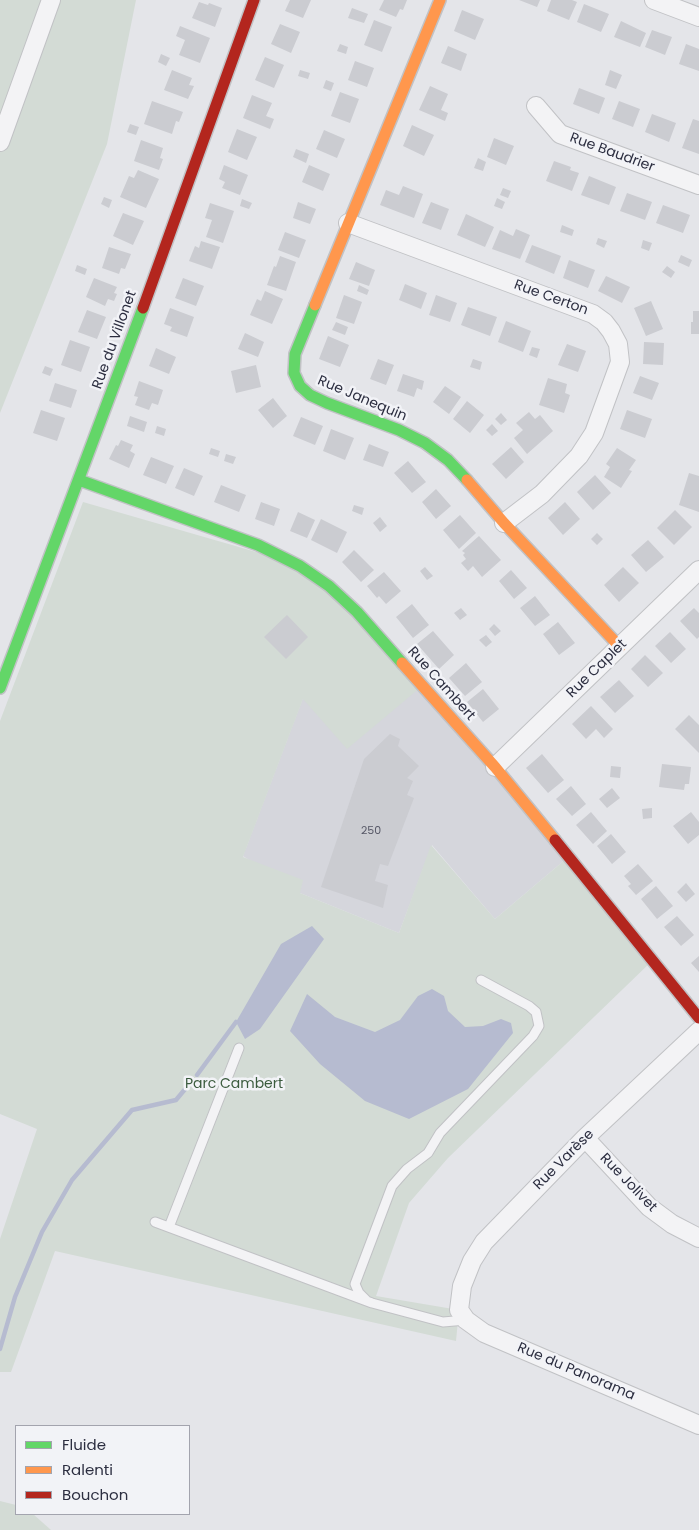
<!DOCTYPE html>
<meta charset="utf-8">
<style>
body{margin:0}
#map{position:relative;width:699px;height:1530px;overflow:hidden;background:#e4e5e9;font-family:Poppins,sans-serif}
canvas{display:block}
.legend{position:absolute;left:15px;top:1425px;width:175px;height:90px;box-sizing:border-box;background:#f2f3f7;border:1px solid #a3a4ae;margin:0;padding:6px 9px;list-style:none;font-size:15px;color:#2c2e40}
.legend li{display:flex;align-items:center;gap:10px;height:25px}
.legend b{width:25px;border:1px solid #a3a4ae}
</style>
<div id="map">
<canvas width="699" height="1530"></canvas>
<ul class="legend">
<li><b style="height:6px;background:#63d668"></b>Fluide</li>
<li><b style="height:6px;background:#ff974d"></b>Ralenti</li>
<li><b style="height:6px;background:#b3261e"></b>Bouchon</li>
</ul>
</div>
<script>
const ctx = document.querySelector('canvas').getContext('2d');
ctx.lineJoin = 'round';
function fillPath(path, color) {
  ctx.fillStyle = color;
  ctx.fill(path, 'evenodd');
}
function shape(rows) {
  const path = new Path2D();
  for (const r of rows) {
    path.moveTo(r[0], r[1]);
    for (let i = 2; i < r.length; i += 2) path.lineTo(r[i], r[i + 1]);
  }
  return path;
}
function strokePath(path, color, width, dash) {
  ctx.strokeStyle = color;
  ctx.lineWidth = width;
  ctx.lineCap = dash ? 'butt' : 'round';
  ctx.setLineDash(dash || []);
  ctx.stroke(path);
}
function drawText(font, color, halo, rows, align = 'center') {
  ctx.font = font + ' Poppins,sans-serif';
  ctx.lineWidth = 5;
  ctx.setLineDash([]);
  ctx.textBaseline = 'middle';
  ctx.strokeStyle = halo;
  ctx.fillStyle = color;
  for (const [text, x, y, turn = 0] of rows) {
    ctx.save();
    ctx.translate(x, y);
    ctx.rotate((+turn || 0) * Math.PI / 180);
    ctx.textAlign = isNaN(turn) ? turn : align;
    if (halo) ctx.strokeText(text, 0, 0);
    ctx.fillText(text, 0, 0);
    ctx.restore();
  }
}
fillPath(shape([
 [421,687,567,858,495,919,432,845,399,933,300,893,243,856,303,698]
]), '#d5d6dc');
fillPath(shape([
 [0,0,136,0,107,144,0,413],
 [83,502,277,558,321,583,421,687,347,749,303,699,243,857,303,880,300,893,399,933,431,845,495,919,567,858,653,960,448,1158,409,1203,376,1296,459,1310,456,1341,55,1251,11,1372,0,1372,0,1239,37,1129,0,1114,0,721],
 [0,1501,16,1505,16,1514,33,1514,51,1530,0,1530]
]), '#d3dbd5');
fillPath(shape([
 [312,926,324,939,260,1029,245,1039,236,1022,281,944],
 [432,989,444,996,448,1011,465,1027,483,1026,501,1019,511,1023,513,1033,468,1089,409,1119,365,1101,320,1064,290,1031,307,994,335,1017,375,1032,400,1020,418,996]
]), '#b6bbd0');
strokePath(shape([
 [197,1075,236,1022],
 [0,1349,15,1297,42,1232,72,1180,132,1110,176,1100,191,1082]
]), '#b6bbd0', 4.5);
fillPath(shape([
 [290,0,311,0,303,18,285,11],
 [384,0,407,0,403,10,400,9,396,17,379,10],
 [519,0,540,0,537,7],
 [551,0,572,0,577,2,569,20,547,11],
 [199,2,208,5,209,3,222,8,215,27,192,18],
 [584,4,609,14,601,32,577,22],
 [352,8,368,14,364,23,348,18],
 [462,10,484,19,475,40,454,31],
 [374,20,392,27,382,52,364,45],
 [621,21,646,33,640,47,614,37],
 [280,24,300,32,291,53,271,44],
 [180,26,210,38,200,63,179,55,185,40,176,36],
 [652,30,672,37,665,55,645,47],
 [340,44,348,47,346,54,337,51],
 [686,44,699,49,699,71,679,64],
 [448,46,467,54,461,71,441,63],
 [161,54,170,58,166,66,158,62],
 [265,57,284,65,274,88,255,80],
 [355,61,374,68,367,87,348,80],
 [172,70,192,78,189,85,194,86,188,99,164,90],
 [300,70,310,73,308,79,298,76],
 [610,70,622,75,616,89,605,85],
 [326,80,334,83,331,91,323,88],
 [430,86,448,94,441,110,448,113,445,121,419,110],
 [579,88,605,98,599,114,573,104],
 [340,92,359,99,350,123,331,116],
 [252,95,272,103,266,116,274,119,270,129,243,118],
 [152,101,183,112,179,122,176,121,172,134,144,124],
 [619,101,640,109,633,127,612,119],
 [652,114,676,123,669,142,645,132],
 [693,119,699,121,699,154,682,148],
 [130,124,139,127,136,135,127,132],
 [412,125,434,135,424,156,403,146],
 [237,129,257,137,247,160,228,152],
 [324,130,345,139,337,158,316,149],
 [494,138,514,146,506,165,487,157],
 [141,140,163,148,160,158,163,159,159,170,134,161],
 [296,149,309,154,306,163,293,157],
 [478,158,486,162,483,171,474,168],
 [554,161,571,167,570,170,579,173,572,191,546,181],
 [224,165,248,175,240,195,222,188,225,182,219,179],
 [309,165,330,174,323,191,302,182],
 [138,170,159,179,146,208,120,197,129,176,134,178],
 [589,176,616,187,609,205,581,195],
 [403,186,423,194,414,218,380,205,386,190,399,195],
 [503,188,511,191,508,198,500,195],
 [627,193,652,202,645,220,620,211],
 [104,197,112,200,109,208,101,204],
 [497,198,505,202,502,209,494,206],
 [242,199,252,203,249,209,240,206],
 [298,202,316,209,310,224,293,218],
 [431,202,449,209,441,230,422,223],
 [210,203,234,211,223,243,206,237,212,220,205,218],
 [663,205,690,215,683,233,656,223],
 [123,213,144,221,133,245,113,236],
 [466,214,494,227,485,247,457,235],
 [562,225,574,230,572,236,560,232],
 [516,229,530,235,520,259,492,249,500,230,513,236],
 [285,232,306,240,299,258,278,250],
 [598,238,607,241,604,248,596,244],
 [643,240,652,243,649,251,641,248],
 [201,241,220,247,212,269,189,261,195,246,199,248],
 [532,245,561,256,554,274,525,262],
 [109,247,131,254,125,269,121,268,119,274,102,268],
 [681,255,692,260,689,267,678,262],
 [280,256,296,262,286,291,267,285,274,266,276,267],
 [569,260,595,270,588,288,563,278],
 [356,262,375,270,369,286,349,279],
 [77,265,87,269,85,275,75,271],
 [667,266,675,272,671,278,662,272],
 [606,276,630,287,622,303,598,291],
 [94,278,117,287,114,293,117,294,114,301,108,299,105,306,86,297],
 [183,278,204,286,196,306,175,298],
 [405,284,427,293,421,309,399,300],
 [359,285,369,290,367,295,357,291],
 [265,291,283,299,272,324,250,315,257,299,261,301],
 [344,295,362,302,354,324,336,318],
 [436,295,457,303,450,322,429,315],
 [651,301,663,329,646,336,634,308],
 [468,307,497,317,490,336,461,325],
 [170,308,194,317,187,337,170,331,172,327,164,324],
 [87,310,106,317,97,339,78,332],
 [693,311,699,311,699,334,691,334,691,322,693,322],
 [506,321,531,331,523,352,498,342],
 [336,322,348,327,345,335,332,330],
 [245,333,264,342,258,357,238,349],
 [328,336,349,345,340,367,319,359],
 [70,340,90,347,81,372,61,365],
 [644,342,664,343,663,365,643,364],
 [567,344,586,351,578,372,558,365],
 [532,347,540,349,537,358,529,355],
 [156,348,176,357,169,374,149,366],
 [378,359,394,365,386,385,370,379],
 [473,359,482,362,480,370,470,367],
 [256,365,261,387,236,393,231,371],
 [45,366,53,369,50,376,42,373],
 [403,374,424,381,422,390,417,388,414,397,397,391],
 [640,376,659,383,652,400,633,393],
 [548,378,567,384,565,393,570,395,564,413,539,405],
 [139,381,163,390,158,405,152,403,149,410,135,405,138,397,134,396],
 [55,383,77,390,71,408,49,401],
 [445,386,461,397,449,414,433,402],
 [273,398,287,416,273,428,258,410],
 [467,401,484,415,470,433,453,419],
 [41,410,65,418,57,441,33,433],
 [627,410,652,419,645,438,620,429],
 [529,412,535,419,540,415,553,431,527,454,514,438,523,430,516,423],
 [501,413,507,420,501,425,495,419],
 [130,416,147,422,144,432,127,426],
 [301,417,323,426,315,445,293,436],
 [492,424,498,431,492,436,486,430],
 [157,426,166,429,164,436,155,433],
 [331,429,354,438,345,460,323,451],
 [121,440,133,445,130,451,135,454,129,468,109,459,116,445,118,446],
 [369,444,389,452,383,467,363,460],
 [511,447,524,462,506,479,492,464],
 [211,448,220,451,218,457,209,454],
 [617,448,636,460,629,470,632,471,621,488,604,477,610,467,606,464],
 [226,454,236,457,233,464,224,461],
 [151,457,174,466,166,484,143,475],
 [408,461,426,482,412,493,394,473],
 [184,468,203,476,194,496,175,488],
 [689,473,699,476,699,512,679,505],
 [595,475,611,493,593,510,577,492],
 [221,485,246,495,239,512,214,502],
 [436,489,451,506,436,519,422,502],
 [261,502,280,509,274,526,255,519],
 [565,502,580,519,563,535,548,518],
 [354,505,364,508,362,515,352,511],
 [675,510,692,527,674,545,657,528],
 [298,512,315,520,307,538,290,531],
 [460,515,476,533,459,549,443,530],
 [380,517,387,526,380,532,373,523],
 [321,519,347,532,337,553,311,540],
 [597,533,603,539,597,545,591,539],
 [479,536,501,560,482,577,473,566,468,571,461,563,466,559,463,555,465,553,462,551],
 [648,540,664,557,646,572,631,555],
 [354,550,374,570,361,582,342,562],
 [425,567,433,576,427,580,420,571],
 [623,567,639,583,619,602,604,585],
 [511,570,527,588,514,599,499,581],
 [384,572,401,591,386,604,379,596,377,598,367,586],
 [535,596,550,615,535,626,520,608],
 [412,604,429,625,413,638,396,617],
 [461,608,467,615,460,620,454,613],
 [694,608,699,613,699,637,697,639,680,621],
 [287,615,308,637,286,659,264,637],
 [558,622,575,643,559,655,543,634],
 [494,624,501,631,495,636,489,629],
 [433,631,454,655,439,669,417,644],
 [670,632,686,649,671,663,655,646],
 [486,635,492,642,486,647,479,640],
 [645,655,663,673,648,687,631,669],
 [466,663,482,682,465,696,449,678],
 [619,680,634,696,615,713,600,697],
 [483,689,499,709,483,722,467,702],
 [591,706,613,729,604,738,596,729,586,739,572,724],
 [689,715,699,725,699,753,675,729],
 [390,734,400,739,398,746,419,766,407,778,413,781,407,795,414,798,388,866,380,864,375,881,388,885,383,908,321,887,364,759],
 [542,754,564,780,548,793,526,768],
 [662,764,691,767,689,784,685,784,684,790,659,787],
 [611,766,621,767,620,778,610,777],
 [571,786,586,804,572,816,556,799],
 [612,788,620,798,607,808,599,799],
 [652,808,652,818,643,819,642,809],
 [591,812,607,831,593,844,576,825],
 [691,812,699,822,699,835,688,844,673,826],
 [611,834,626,852,612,864,597,846],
 [638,864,653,881,636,895,628,886,631,884,624,876],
 [686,883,695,894,686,902,677,892],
 [656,886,673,906,657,919,641,899],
 [677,916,694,935,681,946,664,927],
 [699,956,699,972,691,963]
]), '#cbccd1');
const lane = shape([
 [155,1222,372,1303,443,1322,466,1320],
 [169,1227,239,1048],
 [367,1301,359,1293,355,1284,392,1186,407,1169,428,1153,440,1133,533,1036,539,1026,536,1012,529,1006,481,980]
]);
const street = shape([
 [654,0,699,17],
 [536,106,560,134,699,185],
 [0,142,51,0],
 [348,223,593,314,604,322,611,331,618,344,620,362,594,433,579,456,542,494,504,523],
 [495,767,699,570],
 [699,1031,585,1138,484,1242,472,1261,462,1286,459,1310,466,1320,484,1333,699,1425],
 [585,1138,649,1207,672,1224,699,1238]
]);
const fast = shape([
 [315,305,295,354,294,373,300,386,310,395,327,403,399,430,425,443,448,460,467,480],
 [79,480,258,545,300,566,329,586,357,612,402,663],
 [0,688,143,308]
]);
const slow = shape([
 [315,305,440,0],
 [467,480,504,523,620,647],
 [402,663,495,767,555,840]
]);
const jam = shape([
 [143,308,254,0],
 [555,840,699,1018]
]);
strokePath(lane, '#c1c2c5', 11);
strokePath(street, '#c1c2c5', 20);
strokePath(fast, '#c1c2c5', 14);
strokePath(slow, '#c1c2c5', 14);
strokePath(jam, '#c1c2c5', 14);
strokePath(lane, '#f3f3f5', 9);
strokePath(street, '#f3f3f5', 18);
strokePath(fast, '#63d668', 11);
strokePath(slow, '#ff974d', 11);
strokePath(jam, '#b3261e', 11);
drawText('11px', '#565766', null, [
 ["250",371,831]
]);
drawText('14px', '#2c2e40', '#f2f3f7', [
 ["Rue Baudrier",612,153,20],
 ["Rue Certon",551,298,20],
 ["Rue du Villonet",115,340,-70],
 ["Rue Janequin",362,399,23],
 ["Rue Caplet",597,669,-44],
 ["Rue Cambert",441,684,48],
 ["Rue Varèse",564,1160,-45],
 ["Rue Jolivet",628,1183,46],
 ["Rue du Panorama",576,1372,23]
]);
drawText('14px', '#3b5b3e', '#f2f3f7', [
 ["Parc Cambert",234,1084]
]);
</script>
